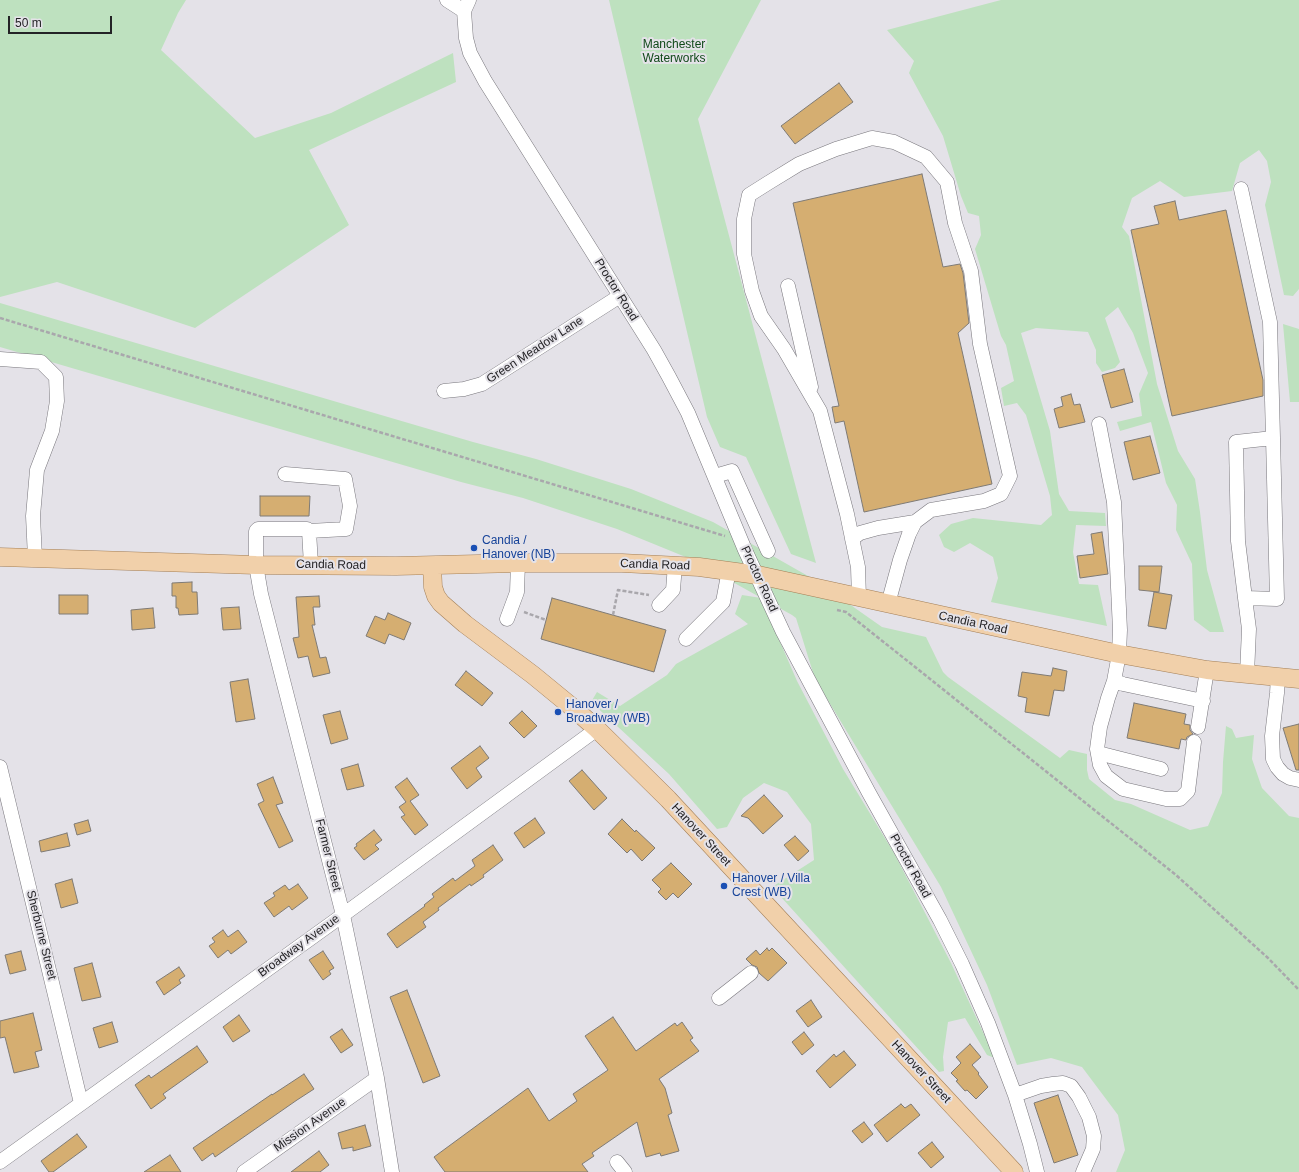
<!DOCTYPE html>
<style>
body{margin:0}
#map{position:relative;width:1299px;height:1172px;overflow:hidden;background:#e4e2e8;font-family:Arial,sans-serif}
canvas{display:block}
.scale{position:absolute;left:8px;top:16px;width:104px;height:18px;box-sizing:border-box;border:2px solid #242326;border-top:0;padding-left:5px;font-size:12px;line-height:14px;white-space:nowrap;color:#242326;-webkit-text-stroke:3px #e4e2e8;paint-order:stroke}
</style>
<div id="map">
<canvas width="1299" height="1172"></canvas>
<div class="scale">50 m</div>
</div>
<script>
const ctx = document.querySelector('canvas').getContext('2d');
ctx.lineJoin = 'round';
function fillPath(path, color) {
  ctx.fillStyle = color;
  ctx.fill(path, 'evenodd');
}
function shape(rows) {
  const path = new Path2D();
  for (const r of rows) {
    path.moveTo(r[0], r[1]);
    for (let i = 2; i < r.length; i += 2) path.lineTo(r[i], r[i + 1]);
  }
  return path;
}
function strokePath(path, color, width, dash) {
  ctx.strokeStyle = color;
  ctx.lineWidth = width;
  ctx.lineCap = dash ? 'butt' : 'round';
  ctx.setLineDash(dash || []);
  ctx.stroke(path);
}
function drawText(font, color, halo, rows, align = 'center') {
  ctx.font = font + ' Arial,sans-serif';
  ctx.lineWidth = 4;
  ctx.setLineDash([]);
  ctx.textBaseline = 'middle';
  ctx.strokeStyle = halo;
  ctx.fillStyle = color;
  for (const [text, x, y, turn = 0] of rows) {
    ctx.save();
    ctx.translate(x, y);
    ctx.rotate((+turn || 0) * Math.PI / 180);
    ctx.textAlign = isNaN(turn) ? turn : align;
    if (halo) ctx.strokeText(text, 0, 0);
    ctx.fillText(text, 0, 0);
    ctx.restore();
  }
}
fillPath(shape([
 [0,0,186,0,178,13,161,50,255,138,331,113,453,53,456,82,309,150,349,225,195,328,57,282,0,297],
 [609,0,761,0,698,119,816,563,791,554,746,457,720,447,707,417],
 [1001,0,1299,0,1299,289,1293,296,1284,295,1265,205,1271,182,1267,161,1259,150,1240,163,1232,191,1184,197,1160,181,1132,198,1122,227,1129,236,1157,384,1178,451,1195,479,1200,512,1207,570,1224,632,1210,632,1194,620,1192,564,1176,530,1177,505,1166,483,1151,422,1120,431,1117,422,1142,416,1139,394,1148,373,1133,333,1118,307,1105,318,1120,362,1115,368,1102,372,1096,363,1096,350,1088,332,1036,328,1021,333,1050,431,1059,494,1069,511,1105,513,1106,526,1076,525,1073,552,1079,584,1098,585,1107,626,991,602,998,578,993,557,970,543,954,552,944,547,939,535,951,524,973,518,1041,525,1052,515,1050,496,1026,415,1017,403,1004,406,1001,388,1014,381,1006,345,1001,336,975,249,981,235,979,216,968,213,961,196,943,136,909,73,914,61,887,30],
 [0,303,473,442,536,459,631,489,713,522,815,580,882,627,926,637,943,672,948,677,1060,758,1069,750,1087,754,1087,770,1089,779,1115,800,1131,804,1190,830,1208,826,1222,793,1223,762,1226,726,1232,729,1236,738,1254,735,1252,759,1262,788,1289,816,1299,818,1299,1172,1116,1172,1125,1150,1118,1115,1082,1067,1051,1058,1017,1065,987,985,941,887,815,679,796,618,792,615,693,560,617,529,523,498,461,482,0,347],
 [1283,324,1299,329,1299,402,1290,402],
 [742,595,761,598,797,681,843,769,894,853,951,963,995,1058,987,1055,965,1018,948,1022,943,1057,944,1071,939,1072,772,887,814,860,811,824,787,792,764,783,743,798,727,827,717,829,669,774,591,702,597,692,620,706,667,675,676,664,748,624,735,614]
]), '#bee1bf');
const building = shape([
 [839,83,853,102,795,144,781,126,839,83],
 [922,174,943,267,960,264,963,273,969,323,958,333,992,484,864,512,844,421,835,423,832,407,839,406,793,203,922,174],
 [1175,201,1179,220,1226,210,1263,380,1263,396,1172,416,1131,230,1159,224,1154,206,1175,201],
 [1124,369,1133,402,1111,408,1102,375,1124,369],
 [1071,394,1074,405,1080,404,1085,422,1059,428,1054,409,1063,406,1061,397,1071,394],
 [1150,436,1160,473,1133,480,1124,442,1150,436],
 [260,496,310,496,309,516,260,516,260,496],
 [1102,532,1108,574,1080,578,1077,556,1094,554,1091,534,1102,532],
 [1139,566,1162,566,1159,592,1139,590,1139,566],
 [192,582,192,592,197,592,198,614,179,615,178,608,176,608,176,596,172,596,172,583,192,582],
 [1154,592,1172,595,1166,629,1148,626,1154,592],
 [59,595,88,595,88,614,59,614,59,595],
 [319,596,320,607,313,607,315,625,312,625,320,658,326,657,330,673,313,677,308,656,298,658,293,638,299,637,296,597,319,596],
 [552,598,666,630,654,672,541,639,552,598],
 [239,607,241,629,223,630,221,608,239,607],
 [153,608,155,628,132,630,131,610,153,608],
 [388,613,411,623,404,640,389,634,385,644,366,636,375,616,385,620,388,613],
 [1053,668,1067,671,1064,691,1054,690,1049,716,1025,712,1027,698,1018,696,1022,672,1051,676,1053,668],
 [466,671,493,693,482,706,455,685,466,671],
 [248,679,255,719,236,722,230,682,248,679],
 [1134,703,1186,714,1184,724,1190,725,1190,730,1193,734,1187,737,1186,740,1181,739,1179,749,1127,738,1134,703],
 [340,711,348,739,331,744,323,715,340,711],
 [522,711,537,726,524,738,509,723,522,711],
 [1299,724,1299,770,1296,770,1283,728,1299,724],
 [480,746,489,758,476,768,482,777,467,789,451,768,480,746],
 [358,764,364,786,347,790,341,769,358,764],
 [582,770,607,798,594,810,569,781,582,770],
 [273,777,283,803,276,805,293,841,279,848,258,804,264,801,257,784,273,777],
 [407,778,419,795,410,801,428,825,415,835,401,817,405,815,399,807,406,802,395,787,407,778],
 [764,795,783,816,763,834,748,818,741,816,764,795],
 [535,818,545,833,524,848,514,833,535,818],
 [622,819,635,832,636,830,655,848,642,861,631,849,627,853,608,834,622,819],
 [88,820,91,831,77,835,74,824,88,820],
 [374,830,382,840,375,845,379,849,364,860,354,848,357,846,356,844,374,830],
 [67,833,70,846,41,852,39,841,67,833],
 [795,836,809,851,798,861,784,845,795,836],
 [493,845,503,860,483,875,484,877,471,886,470,884,438,908,439,910,423,922,426,927,397,948,387,934,425,906,424,905,434,897,432,894,453,878,455,881,475,866,472,860,493,845],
 [671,863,692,884,678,898,673,893,666,900,658,892,661,889,652,880,671,863],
 [72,879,78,903,61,908,55,884,72,879],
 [298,884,308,898,292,910,289,906,274,917,264,903,275,896,273,893,285,885,289,890,298,884],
 [223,930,228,937,238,930,247,942,231,954,228,950,218,958,209,946,215,942,212,938,223,930],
 [767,948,769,951,772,948,787,963,768,981,759,973,757,967,752,965,746,959,756,950,760,955,767,948],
 [21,951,26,970,10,974,5,955,21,951],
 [323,951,334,968,329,971,331,974,323,980,309,960,323,951],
 [92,963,101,997,82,1001,74,968,92,963],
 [179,967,185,976,179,980,181,983,164,995,156,982,179,967],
 [407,990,440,1076,423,1083,390,997,407,990],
 [811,1000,822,1017,808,1027,796,1011,811,1000],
 [33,1013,42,1050,35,1052,39,1067,14,1073,5,1037,0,1038,0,1021,33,1013],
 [239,1015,250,1031,233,1042,223,1027,239,1015],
 [613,1017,636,1051,675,1023,677,1026,682,1022,693,1038,690,1040,699,1051,659,1079,665,1088,672,1113,668,1115,679,1151,661,1156,660,1153,646,1157,637,1122,592,1153,594,1156,582,1164,588,1172,445,1172,434,1157,528,1088,549,1121,577,1101,573,1094,608,1070,585,1036,613,1017],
 [112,1022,118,1042,99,1048,93,1028,112,1022],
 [342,1029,353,1045,341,1053,330,1037,342,1029],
 [804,1032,814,1045,802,1055,792,1042,804,1032],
 [970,1044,981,1057,972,1065,979,1073,978,1074,988,1087,976,1099,967,1090,965,1091,956,1081,958,1080,951,1073,961,1063,956,1057,970,1044],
 [197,1046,208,1062,163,1094,166,1098,151,1109,135,1085,149,1075,151,1078,197,1046],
 [844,1051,856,1065,830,1088,816,1071,834,1054,836,1057,844,1051],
 [304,1074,314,1089,297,1100,215,1157,213,1153,202,1161,193,1148,272,1094,272,1095,304,1074],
 [1058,1095,1078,1155,1054,1163,1034,1103,1058,1095],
 [901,1104,905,1108,911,1104,920,1115,887,1142,874,1125,901,1104],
 [864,1122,873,1134,862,1143,852,1131,864,1122],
 [365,1125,371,1146,353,1151,353,1147,342,1149,338,1133,365,1125],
 [77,1134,87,1147,53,1172,49,1172,41,1161,77,1134],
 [932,1142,944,1157,931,1168,918,1153,932,1142],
 [319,1151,329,1165,320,1172,291,1172,319,1151],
 [170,1155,181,1172,144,1172,170,1155]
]);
fillPath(building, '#d5ae71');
strokePath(building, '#7e7a75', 1);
const minor = shape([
 [447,0,464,11],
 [469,0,464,11,466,38,470,53,485,81,654,350,669,377,688,413,745,550,783,632,869,793,940,920,962,964,988,1023,1015,1095,1030,1144,1037,1172],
 [1241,189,1270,322,1273,438],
 [788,286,811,387],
 [0,359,41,362,56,377,57,401,52,431,37,470,33,516,35,558],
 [444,391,464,389,482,384,620,296],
 [1099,424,1114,502,1120,630,1119,654,1114,681,1108,698,1100,727,1097,749,1100,765,1106,776,1123,789,1166,799,1180,799,1188,791,1194,742],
 [285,474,345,479,350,506,346,529,309,531,307,529,258,529,256,531,256,565,261,594,343,915,377,1078,392,1172],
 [715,476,732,471,768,551],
 [309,531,311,565],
 [852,539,860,533,878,528,915,522],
 [859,598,858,567,847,514,820,411,784,349,761,316,752,291,744,254,744,219,749,195,768,183,799,164,836,149,872,138,894,142,926,157,947,182,955,223,971,271,980,344,1010,476,1001,494,984,501,931,510,915,522,909,534,900,560,888,604],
 [1245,598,1277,599,1273,438,1236,442,1238,541,1245,598,1249,629,1247,674],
 [659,605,673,590,675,565],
 [507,619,517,592,518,563],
 [686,639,723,602,729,570],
 [1278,677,1277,693,1272,736,1273,759,1277,767,1283,774,1290,778,1299,780],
 [1114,681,1123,684,1203,701],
 [1198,727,1207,670],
 [1098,753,1161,769],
 [0,767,81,1103],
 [719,998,751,973],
 [1015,1095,1041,1086,1053,1084,1063,1083,1071,1086,1079,1097,1089,1117,1094,1136,1093,1149,1083,1172],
 [0,1162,343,915,597,729],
 [617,1162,625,1172],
 [244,1172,377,1078]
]);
const major = shape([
 [0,557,256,565,396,566,518,563,622,563,699,567,758,575,1119,654,1207,670,1299,679],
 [432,566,433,587,436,596,441,603,465,624,533,675,572,707,597,729,668,799,1014,1172]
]);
strokePath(minor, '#79777d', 15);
strokePath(major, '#a37f57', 19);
strokePath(shape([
 [0,318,725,536],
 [837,610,846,612,1176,875,1268,958,1299,990],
 [524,612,546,620],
 [613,615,618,590,649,595]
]), '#a9a7ac', 2.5, [4, 2]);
strokePath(minor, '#fff', 14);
strokePath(major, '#f1d0aa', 18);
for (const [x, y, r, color] of [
 [474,548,4,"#1a4fb4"],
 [558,712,4,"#1a4fb4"],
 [724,886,4,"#1a4fb4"]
]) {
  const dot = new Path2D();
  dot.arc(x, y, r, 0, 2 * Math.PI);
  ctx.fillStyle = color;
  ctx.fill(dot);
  strokePath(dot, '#e4e2e8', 1.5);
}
drawText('12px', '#104919', '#e4e2e8', [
 ["Manchester",674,45],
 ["Waterworks",674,59]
]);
drawText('12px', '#242326', '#e4e2e8', [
 ["Proctor Road",616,290,58],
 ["Green Meadow Lane",535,350,-33],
 ["Candia Road",331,565,1],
 ["Candia Road",655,565,2],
 ["Proctor Road",759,579,65],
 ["Candia Road",973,623,12],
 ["Hanover Street",701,835,47],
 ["Farmer Street",328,855,76],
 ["Proctor Road",910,866,61],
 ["Sherburne Street",41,935,76],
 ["Broadway Avenue",299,946,-36],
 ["Hanover Street",921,1072,47],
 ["Mission Avenue",310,1125,-35]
]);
drawText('12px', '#164399', '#e4e2e8', [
 ["Candia /",482,541],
 ["Hanover (NB)",482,555],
 ["Hanover /",566,705],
 ["Broadway (WB)",566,719],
 ["Hanover / Villa",732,879],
 ["Crest (WB)",732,893]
], 'left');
</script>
